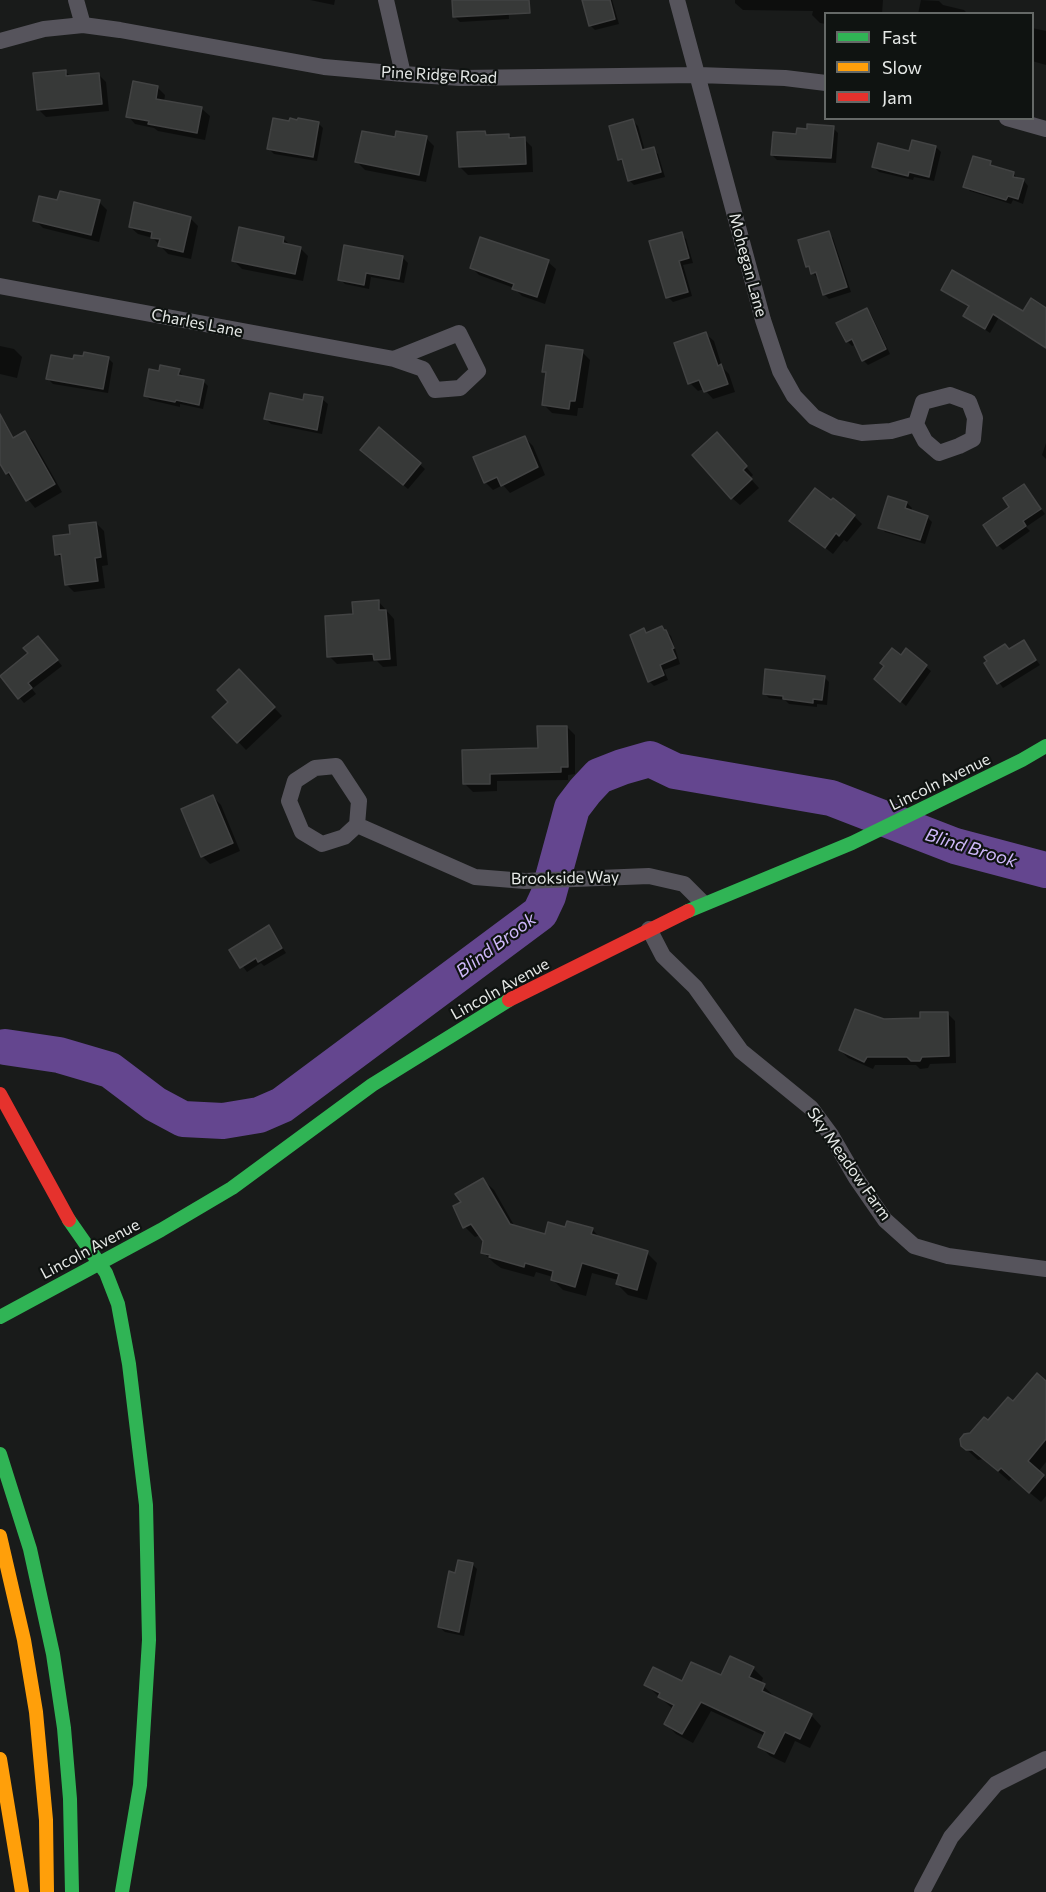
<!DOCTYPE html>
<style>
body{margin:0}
#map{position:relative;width:1046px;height:1892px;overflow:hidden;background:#191b1a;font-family:Commissioner,sans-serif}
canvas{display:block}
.legend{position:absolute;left:824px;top:12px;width:210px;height:108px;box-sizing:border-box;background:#0f1311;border:2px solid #656967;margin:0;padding:8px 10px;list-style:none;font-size:18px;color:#e6e9e7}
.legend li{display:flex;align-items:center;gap:12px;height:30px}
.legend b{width:30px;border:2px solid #656967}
</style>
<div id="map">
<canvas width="1046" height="1892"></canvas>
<ul class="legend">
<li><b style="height:8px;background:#30b455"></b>Fast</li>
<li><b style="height:8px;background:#ff9f0a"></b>Slow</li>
<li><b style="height:8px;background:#e5322d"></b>Jam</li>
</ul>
</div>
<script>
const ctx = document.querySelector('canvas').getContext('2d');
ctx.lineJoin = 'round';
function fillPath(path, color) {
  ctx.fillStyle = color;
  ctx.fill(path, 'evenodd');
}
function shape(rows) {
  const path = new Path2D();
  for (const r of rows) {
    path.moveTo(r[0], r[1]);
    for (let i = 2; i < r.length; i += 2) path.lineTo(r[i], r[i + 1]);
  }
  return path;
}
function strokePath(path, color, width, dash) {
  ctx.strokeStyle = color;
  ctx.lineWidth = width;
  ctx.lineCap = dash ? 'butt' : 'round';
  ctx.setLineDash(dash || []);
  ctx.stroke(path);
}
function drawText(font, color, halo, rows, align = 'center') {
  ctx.font = font + ' Commissioner,sans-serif';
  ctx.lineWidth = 4.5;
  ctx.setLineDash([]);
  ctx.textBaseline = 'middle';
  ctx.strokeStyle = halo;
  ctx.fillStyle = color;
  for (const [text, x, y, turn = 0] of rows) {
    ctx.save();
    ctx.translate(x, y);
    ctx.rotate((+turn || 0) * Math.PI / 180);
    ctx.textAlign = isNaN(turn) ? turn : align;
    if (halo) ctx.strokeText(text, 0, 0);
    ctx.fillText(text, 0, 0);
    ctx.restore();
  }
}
fillPath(shape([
 [310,0,335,0,334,5],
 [454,0,508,0,509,19,460,22,455,17],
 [584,0,612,0,619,24,595,30,590,25],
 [735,0,883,0,882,14,826,14,826,24,820,23,812,15,813,11,743,10,735,3],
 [921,0,939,1,943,5,964,10,968,14,918,14],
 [1032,28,1046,31,1046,65,1032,61],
 [65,71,71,77,99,75,106,82,109,111,46,117,38,109],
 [157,87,165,95,164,102,202,109,210,116,205,140,158,131,154,128,135,124,128,116],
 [633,121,638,126,645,151,653,149,658,154,665,177,634,185,629,180,625,165,620,160,611,127],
 [291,122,318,123,323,128,317,161,274,154,269,149],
 [833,128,838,133,836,163,777,160,772,155,798,136],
 [485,132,489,136,509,135,513,139,524,139,532,147,533,172,468,175,460,167],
 [426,138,434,146,426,182,365,170,357,162,396,139],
 [913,142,936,147,941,152,934,181,914,177,913,180,879,172,874,167,910,153],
 [990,163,996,169,1013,173,1018,179,1024,181,1028,186,1023,204,1013,200,1011,204,970,191,965,186],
 [59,202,99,202,107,210,99,242,43,228,35,220],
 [190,218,198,226,191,259,168,254,153,238,138,234,130,227],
 [828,233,833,238,851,292,829,299,824,294,819,277,817,278,808,266],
 [681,234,686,239,693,263,683,265,692,296,673,302,668,297],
 [284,239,292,247,300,248,308,256,303,281,242,269,234,261],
 [403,258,408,263,404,283,371,277,369,289,345,284,340,279],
 [548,262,556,269,545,304,522,296,514,288,479,275,471,267],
 [943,290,1024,313,1046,310,1046,349,999,317,990,333,965,316,970,308],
 [867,309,871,314,890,354,868,365,863,360,856,344,852,346,847,341],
 [706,334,714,341,722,367,729,374,735,392,713,399,704,389,698,391,690,383],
 [0,346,14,349,22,357,17,378,0,374],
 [582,352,590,360,583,408,578,408,577,416,552,413,544,405,548,375,544,371],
 [108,358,113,363,108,393,53,384,48,379,74,361],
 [179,371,184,377,203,381,208,386,203,409,180,404,180,407,150,400,145,395,160,372],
 [322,399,328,404,322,434,271,424,266,419,304,401],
 [379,429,425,469,408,489,367,455],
 [25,433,33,441,62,492,35,508,7,473,0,461,0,447],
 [525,438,533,446,545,475,510,493,503,485,493,490,485,482],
 [725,442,753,475,750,478,759,488,740,505,732,498],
 [1046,443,1046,459,1042,455],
 [1028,491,1045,514,1026,527,1030,531,1003,550,998,545,1011,507],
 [889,498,907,503,912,508,911,512,927,517,932,522,925,544,885,532,880,527],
 [854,516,862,524,847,542,844,540,833,554,791,521],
 [96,523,104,531,108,565,102,566,105,588,74,592,66,584,64,561,57,554,72,535],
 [378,601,394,619,397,666,383,667,377,661,337,664,329,656,355,615],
 [662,628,671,636,680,664,664,670,668,680,654,686,649,681,644,630,648,634],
 [43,642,62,666,32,689,36,694,24,703,2,677],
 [1023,642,1040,665,1003,688,986,663],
 [906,650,931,671,906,706,876,679],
 [239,671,282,716,246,750,215,717,230,702],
 [824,677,829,682,827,705,817,704,817,707,789,704,785,700,769,698,764,693],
 [567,727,575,735,575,774,568,775,568,780,497,781,497,791,473,792,465,784,539,750],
 [213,797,221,805,240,851,210,864,202,856],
 [269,927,286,953,264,966,261,963,247,972,231,950],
 [947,1013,955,1021,956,1063,930,1064,928,1068,920,1069,916,1065,875,1065,873,1069,848,1058,840,1050,883,1021,922,1020],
 [483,1180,494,1190,515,1227,546,1236,566,1229,592,1229,601,1239,647,1253,657,1263,647,1300,628,1295,617,1284,618,1280,592,1273,586,1296,563,1290,552,1279,553,1277,536,1272,534,1277,501,1268,494,1263,483,1252,485,1241,481,1235,475,1237,465,1227,463,1203],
 [1046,1383,1046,1462,1038,1472,1046,1479,1046,1496,1041,1502,1012,1478,1009,1481,984,1459,978,1460,962,1445,1013,1403],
 [472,1564,477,1569,464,1636,445,1632,439,1627,457,1575],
 [753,1668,763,1678,761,1684,774,1696,773,1698,811,1715,821,1726,810,1748,795,1741,785,1763,770,1756,760,1746,765,1736,711,1711,693,1743,676,1734,666,1724,673,1709,646,1685,683,1683,721,1677]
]), '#0007');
strokePath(shape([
 [5,1047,59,1055,110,1070,155,1104,183,1119,223,1121,259,1115,282,1105,540,913,548,896,572,808,585,791,599,776,622,767,650,759,675,771,831,798,955,846,1046,870]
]), '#64468f', 36);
const building = shape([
 [452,0,529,0,530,13,453,17,452,0],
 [582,0,610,0,615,19,589,26,582,0],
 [66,70,66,76,99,73,102,104,37,110,33,73,66,70],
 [133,81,158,86,156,99,202,107,197,133,148,124,149,121,126,117,133,81],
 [273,118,289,121,290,118,297,120,298,118,319,122,313,157,267,149,273,118],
 [633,119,642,150,654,147,661,172,628,181,622,159,618,160,609,126,633,119],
 [807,124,834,126,831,158,771,155,773,132,796,134,797,128,807,129,807,124],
 [362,131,395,137,396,131,427,136,419,175,355,162,362,131],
 [485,131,486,135,509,134,509,138,525,137,526,164,459,167,457,132,485,131],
 [912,140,936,146,929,177,909,172,908,176,872,167,878,143,909,151,912,140],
 [973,156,991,161,990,165,1014,172,1013,177,1024,179,1018,199,1008,196,1006,200,963,187,973,156],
 [60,191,100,200,91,235,33,221,39,196,57,200,60,191],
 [134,202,191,217,183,252,158,246,160,239,151,238,152,232,129,227,134,202],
 [239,227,284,237,283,243,301,247,295,274,232,261,239,227],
 [829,231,847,287,823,295,816,272,811,274,809,266,806,267,798,240,829,231],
 [682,232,689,258,679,261,688,292,666,298,649,241,682,232],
 [480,237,549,260,537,297,512,289,514,284,470,268,480,237],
 [344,245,403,256,399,279,366,273,364,285,338,280,344,245],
 [952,270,1023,311,1031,298,1046,308,1046,348,993,314,985,329,963,316,969,306,941,290,952,270],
 [867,308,886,349,862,361,852,339,846,342,836,323,867,308],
 [706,332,718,366,721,364,728,384,704,392,699,380,688,384,674,343,706,332],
 [546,345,583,350,575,401,570,401,569,409,542,405,546,372,542,372,546,345],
 [84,352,109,357,103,389,46,379,51,355,73,359,74,355,83,356,84,352],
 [160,365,180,369,178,375,204,380,199,405,176,400,175,402,144,396,149,369,159,371,160,365],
 [270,393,303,400,304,394,323,397,317,430,264,419,270,393],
 [0,414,13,438,25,431,55,484,26,501,9,472,6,474,0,464,0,414],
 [379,427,421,463,403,485,360,450,379,427],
 [717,432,747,466,743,470,752,479,731,499,692,455,717,432],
 [525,436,538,467,501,486,497,477,484,483,473,457,525,436],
 [1024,484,1041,509,1023,521,1026,526,997,546,983,525,1009,507,1003,498,1024,484],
 [815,488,831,500,833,498,855,515,839,536,836,533,825,548,789,521,815,488],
 [888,496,907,502,905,508,928,516,920,540,878,528,888,496],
 [96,522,101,557,95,558,98,581,65,585,61,554,55,555,53,536,70,534,69,525,96,522],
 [379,600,379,610,386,610,390,659,374,660,373,654,327,657,325,616,353,614,352,602,379,600],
 [662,626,664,630,666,630,674,648,672,649,676,658,660,665,664,675,648,682,630,635,644,628,646,633,662,626],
 [38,636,58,660,28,683,32,688,18,699,0,676,28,653,23,648,38,636],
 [1024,640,1036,660,997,684,984,663,987,661,984,657,1005,644,1009,649,1024,640],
 [892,648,901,655,906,648,927,665,900,702,874,679,884,666,880,663,892,648],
 [239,669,275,707,237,743,212,717,228,702,217,690,239,669],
 [765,669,825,676,822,700,813,699,813,703,783,699,783,696,763,694,765,669],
 [537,726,567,726,568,767,561,767,561,772,490,774,490,784,463,784,462,750,538,748,537,726],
 [213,795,233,843,201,857,181,809,213,795],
 [269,925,282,948,258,962,256,958,240,968,229,950,269,925],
 [855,1009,884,1019,920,1018,920,1012,948,1012,949,1056,922,1057,920,1061,911,1061,907,1057,867,1057,864,1062,839,1050,855,1009],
 [483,1178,510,1224,545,1234,548,1222,565,1227,567,1221,593,1228,591,1234,648,1251,637,1290,616,1284,619,1274,582,1263,575,1287,551,1280,553,1271,525,1263,524,1267,489,1257,490,1255,481,1253,483,1241,471,1224,463,1228,453,1206,461,1202,455,1194,483,1178],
 [1037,1373,1046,1381,1046,1439,1028,1461,1044,1475,1029,1493,1001,1468,998,1471,972,1450,966,1450,961,1446,960,1439,964,1434,970,1433,984,1417,988,1420,1008,1397,1013,1401,1037,1373],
 [458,1560,473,1563,459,1632,438,1627,449,1571,455,1573,458,1560],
 [730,1656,754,1667,749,1677,765,1684,762,1691,812,1714,800,1739,785,1732,774,1754,758,1747,765,1732,701,1702,682,1734,664,1724,674,1705,658,1697,660,1693,644,1685,653,1667,682,1681,691,1662,721,1675,730,1656]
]);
fillPath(building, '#373938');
strokePath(building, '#424343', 1.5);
strokePath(shape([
 [76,0,83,25],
 [386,0,403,74],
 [677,0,763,320,780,371,794,396,814,417,835,427,862,433,891,431,916,424],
 [0,41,44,29,83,25,120,30,324,67,403,74,461,78,698,75,785,78,826,83],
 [1007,118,1046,129],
 [0,286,394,359,423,369,435,390,460,388,478,371,459,333,394,359],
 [950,395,969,402,975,418,973,439,959,446,939,453,925,441,916,424,923,402,950,395],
 [357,825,359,801,336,766,315,768,295,781,289,801,302,832,322,844,344,837,357,825,475,877,525,881,649,876,684,884,703,903],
 [649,929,663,956,695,987,741,1051,811,1108,831,1135,856,1178,885,1220,914,1246,948,1256,1046,1269],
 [922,1892,951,1837,996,1784,1046,1759]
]), '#56545c', 16);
strokePath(shape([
 [688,911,852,843,1022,760,1046,746],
 [69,1220,106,1273,118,1304,129,1364,146,1505,149,1640,140,1785,122,1892],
 [0,1317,161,1230,232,1188,372,1085,509,1000],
 [0,1454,30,1549,53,1654,64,1728,70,1799,72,1892]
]), '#30b455', 14);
strokePath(shape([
 [0,1536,24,1640,36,1712,46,1820,47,1892],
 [0,1759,22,1892]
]), '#ff9f0a', 14);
strokePath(shape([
 [509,1000,688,911],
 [0,1094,69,1220]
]), '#e5322d', 14);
drawText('16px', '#e6e9e7', '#0f1311', [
 ["Pine Ridge Road",439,75,3],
 ["Mohegan Lane",748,265,75],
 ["Charles Lane",197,323,11],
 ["Lincoln Avenue",940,782,-26],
 ["Brookside Way",565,878,-1],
 ["Lincoln Avenue",500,989,-29],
 ["Sky Meadow Farm",849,1164,55],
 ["Lincoln Avenue",90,1249,-28]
]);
drawText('italic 18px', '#cfb8fa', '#0f1311', [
 ["Blind Brook",971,848,17],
 ["Blind Brook",496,945,-37]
]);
</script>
